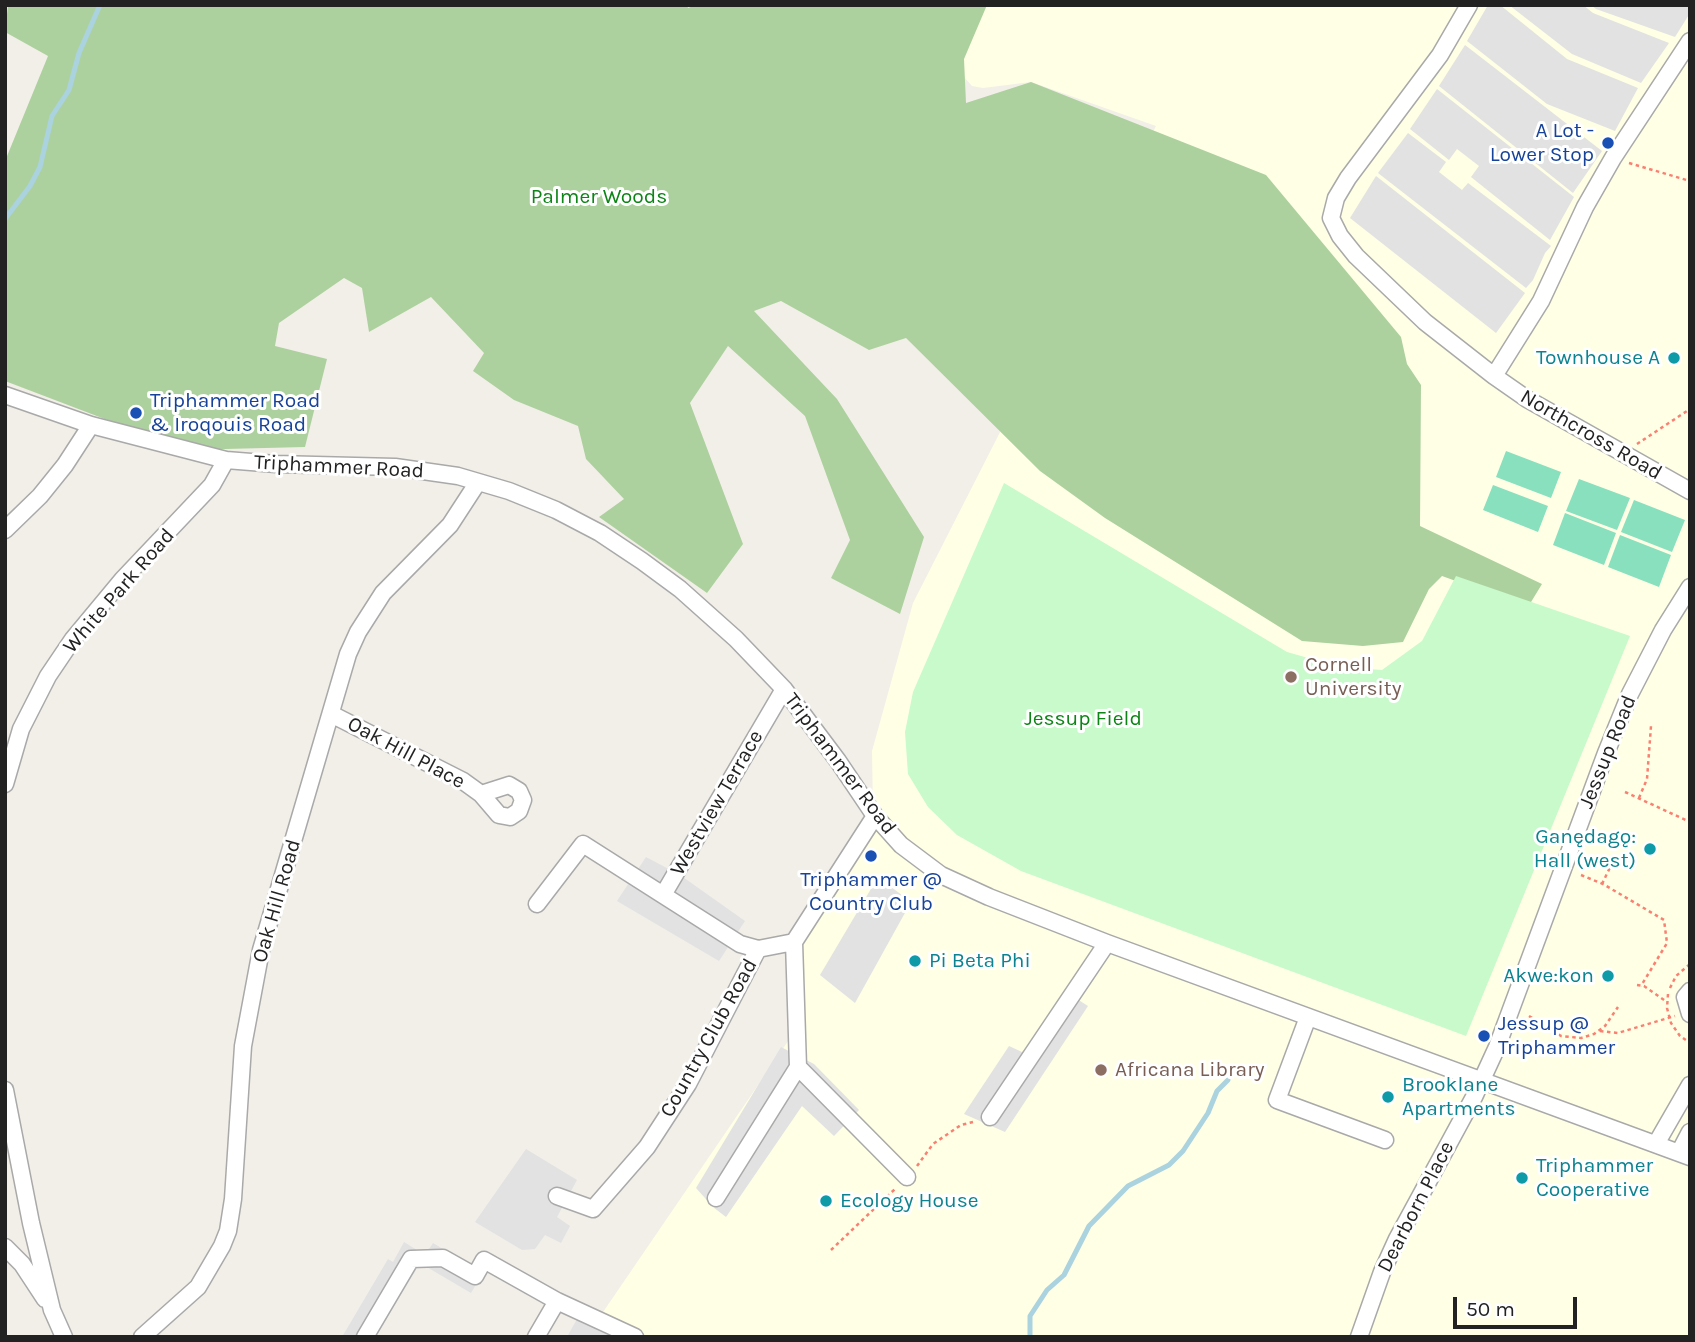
<!DOCTYPE html>
<meta charset="utf-8">
<style>
body{margin:0}
#map{position:relative;width:1695px;height:1342px;overflow:hidden;background:#f2efe9;font-family:Karla,sans-serif}
canvas{display:block}
.frame{position:absolute;inset:0;border:7px solid #222;pointer-events:none}
.scale{position:absolute;left:1453px;top:1297px;width:124px;height:32px;box-sizing:border-box;border:4px solid #222;border-top:0;padding-left:9px;font-size:21px;line-height:24px;white-space:nowrap;color:#222;-webkit-text-stroke:5px #fff;paint-order:stroke}
</style>
<div id="map">
<canvas width="1695" height="1342"></canvas>
<div class="frame"></div>
<div class="scale">50 m</div>
</div>
<script>
const ctx = document.querySelector('canvas').getContext('2d');
ctx.lineJoin = 'round';
function fillPath(path, color) {
  ctx.fillStyle = color;
  ctx.fill(path, 'evenodd');
}
function shape(rows) {
  const path = new Path2D();
  for (const r of rows) {
    path.moveTo(r[0], r[1]);
    for (let i = 2; i < r.length; i += 2) path.lineTo(r[i], r[i + 1]);
  }
  return path;
}
function strokePath(path, color, width, dash) {
  ctx.strokeStyle = color;
  ctx.lineWidth = width;
  ctx.lineCap = dash ? 'butt' : 'round';
  ctx.setLineDash(dash || []);
  ctx.stroke(path);
}
function drawText(font, color, halo, rows, align = 'center') {
  ctx.font = font + ' Karla,sans-serif';
  ctx.lineWidth = 6;
  ctx.setLineDash([]);
  ctx.textBaseline = 'middle';
  ctx.strokeStyle = halo;
  ctx.fillStyle = color;
  for (const [text, x, y, turn = 0] of rows) {
    ctx.save();
    ctx.translate(x, y);
    ctx.rotate((+turn || 0) * Math.PI / 180);
    ctx.textAlign = isNaN(turn) ? turn : align;
    if (halo) ctx.strokeText(text, 0, 0);
    ctx.fillText(text, 0, 0);
    ctx.restore();
  }
}
fillPath(shape([
 [987,5,1690,5,1690,1337,639,1337,599,1318,797,1028,795,939,873,811,872,751,913,603,1156,126,1031,82,983,88,972,86,964,77,964,59,970,32]
]), '#ffffe5');
fillPath(shape([
 [8,5,687,5,688,8,696,5,987,5,964,59,966,103,1031,82,1266,175,1401,337,1407,364,1421,385,1420,526,1542,584,1528,607,1442,576,1429,589,1403,642,1363,646,1302,641,1105,518,1040,471,906,338,869,350,781,301,754,311,837,399,924,537,900,614,831,578,850,540,805,416,728,346,690,403,743,544,707,593,599,517,624,499,586,459,578,426,514,400,473,371,484,353,431,297,369,332,362,288,344,278,279,323,275,346,327,359,305,447,186,450,5,381,5,161,48,56,5,32]
]), '#add19e');
fillPath(shape([
 [1004,483,1287,652,1340,667,1382,670,1422,641,1456,576,1630,636,1466,1036,1021,871,957,835,928,807,908,774,905,732,913,692]
]), '#c8facc');
fillPath(shape([
 [1506,451,1561,472,1551,498,1496,477],
 [1579,479,1630,498,1617,530,1566,511],
 [1493,485,1548,506,1538,532,1483,510],
 [1634,500,1685,520,1672,552,1621,532],
 [1565,513,1616,533,1604,565,1553,545],
 [1620,535,1671,555,1659,587,1608,567]
]), '#88e0be');
fillPath(shape([
 [1488,5,1500,5,1567,59,1638,88,1615,131,1547,104,1467,41],
 [1509,5,1583,5,1593,13,1669,43,1641,83,1572,54],
 [1591,5,1690,5,1690,13,1675,37,1596,9],
 [1465,45,1602,151,1573,193,1439,86],
 [1437,89,1574,197,1550,240,1471,177,1479,166,1457,149,1449,160,1410,129],
 [1408,133,1446,162,1439,172,1462,190,1468,183,1551,246,1545,253,1533,280,1526,288,1378,173],
 [1376,176,1525,293,1496,333,1350,218],
 [646,857,680,875,745,921,719,961,617,901],
 [878,877,911,902,855,1003,820,975],
 [1077,999,1088,1006,1005,1132,964,1114,1009,1046,1022,1052],
 [781,1047,814,1064,859,1110,834,1136,802,1106,726,1217,713,1207,696,1188],
 [526,1149,577,1180,557,1217,570,1226,561,1243,545,1235,535,1249,522,1250,475,1222],
 [404,1242,425,1255,433,1243,483,1273,471,1293,420,1263,376,1337,342,1337,388,1259,393,1262],
 [577,1319,608,1332,617,1337,567,1337]
]), '#e2e2e2');
strokePath(shape([
 [5,219,30,186,40,167,52,116,69,90,79,53,100,5],
 [1030,1337,1030,1316,1047,1290,1064,1275,1089,1226,1128,1186,1169,1165,1183,1151,1208,1113,1217,1091,1228,1080]
]), '#aad3df', 5);
const minor = shape([
 [1469,5,1440,55,1348,178,1336,198,1331,218,1340,236,1356,256,1425,322,1494,376,1527,399,1690,491],
 [1494,376,1541,301,1585,207,1613,158,1690,41],
 [5,395,91,425,226,460,276,464,395,467,458,476,509,491,556,510,600,533,642,561,680,589,736,639,784,689,838,761,875,816,901,845,941,875,989,897,1107,943,1690,1157],
 [5,530,40,496,65,465,91,425],
 [331,714,463,781,481,794],
 [5,784,21,729,48,676,73,639,122,580,212,485,226,460],
 [509,785,519,791,523,800,519,811,510,817,499,815,481,794,509,785],
 [537,904,583,844,663,895],
 [758,949,740,944,663,895,784,689],
 [1690,991,1685,997,1690,1014],
 [1308,1017,1277,1100,1385,1140],
 [798,1067,907,1177],
 [5,1090,31,1223,52,1310,64,1337],
 [990,1117,1107,943],
 [1656,1144,1690,1085],
 [1679,1153,1690,1132],
 [557,1196,593,1209,647,1147,688,1084,758,949,794,942,875,816],
 [716,1198,798,1067,794,942],
 [5,1247,22,1264,45,1299],
 [142,1337,198,1287,222,1246,228,1231,233,1199,243,1046,261,950,348,654,358,632,383,593,450,525,478,482],
 [365,1337,411,1259,443,1258,475,1276,484,1260,557,1301,635,1337],
 [536,1337,557,1301],
 [1359,1337,1382,1272,1397,1239,1474,1097,1497,1047,1606,753,1630,694,1663,630,1690,587]
]);
strokePath(minor, '#a9a9a9', 19);
strokePath(shape([
 [1629,163,1690,181],
 [1637,444,1690,409],
 [1625,792,1690,822],
 [1639,798,1647,779,1651,726],
 [1581,875,1603,884,1664,920,1667,943,1641,986],
 [1602,884,1615,857],
 [1637,985,1644,986,1667,1002],
 [1670,988,1676,976,1690,964],
 [1668,994,1667,1008,1671,1023,1680,1036,1690,1043],
 [1529,1016,1561,1036,1581,1038,1594,1034,1605,1026,1618,1007],
 [1600,1031,1618,1033,1675,1016],
 [917,1166,933,1144,961,1125,973,1122],
 [831,1250,896,1188]
]), '#fa8072', 2.5, [3.5, 3.5]);
strokePath(minor, '#fff', 16);
for (const [x, y, r, color] of [
 [1608,143,7,"#1a4fb4"],
 [1674,358,7,"#0f9aa8"],
 [136,413,7,"#1a4fb4"],
 [1291,677,7,"#8d6e63"],
 [1650,849,7,"#0f9aa8"],
 [871,856,7,"#1a4fb4"],
 [915,961,7,"#0f9aa8"],
 [1608,976,7,"#0f9aa8"],
 [1484,1036,7,"#1a4fb4"],
 [1101,1070,7,"#8d6e63"],
 [1388,1097,7,"#0f9aa8"],
 [1522,1178,7,"#0f9aa8"],
 [826,1201,7,"#0f9aa8"]
]) {
  const dot = new Path2D();
  dot.arc(x, y, r, 0, 2 * Math.PI);
  ctx.fillStyle = color;
  ctx.fill(dot);
  strokePath(dot, '#fff', 2.5);
}
drawText('21px', '#164399', '#fff', [
 ["A Lot -",1594,131,"right"],
 ["Lower Stop",1594,155,"right"],
 ["Triphammer Road",150,401],
 ["& Iroqouis Road",150,425],
 ["Triphammer @",871,880,"center"],
 ["Country Club",871,904,"center"],
 ["Jessup @",1498,1024],
 ["Triphammer",1498,1048]
], 'left');
drawText('21px', '#0c8416', '#fff', [
 ["Palmer Woods",599,197],
 ["Jessup Field",1083,719]
]);
drawText('21px', '#0d838f', '#fff', [
 ["Townhouse A",1660,358,"right"],
 ["Ganędagǫ:",1636,837,"right"],
 ["Hall (west)",1636,861,"right"],
 ["Pi Beta Phi",929,961],
 ["Akwe:kon",1594,976,"right"],
 ["Brooklane",1402,1085],
 ["Apartments",1402,1109],
 ["Triphammer",1536,1166],
 ["Cooperative",1536,1190],
 ["Ecology House",840,1201]
], 'left');
drawText('21px', '#222', '#fff', [
 ["Northcross Road",1591,435,30],
 ["Triphammer Road",339,467,3],
 ["White Park Road",119,591,-49],
 ["Jessup Road",1608,752,-68],
 ["Oak Hill Place",406,753,28],
 ["Triphammer Road",840,764,53],
 ["Westview Terrace",717,803,-60],
 ["Oak Hill Road",277,901,-74],
 ["Country Club Road",709,1038,-61],
 ["Dearborn Place",1416,1207,-63]
]);
drawText('21px', '#785e54', '#fff', [
 ["Cornell",1305,665],
 ["University",1305,689],
 ["Africana Library",1115,1070]
], 'left');
</script>
